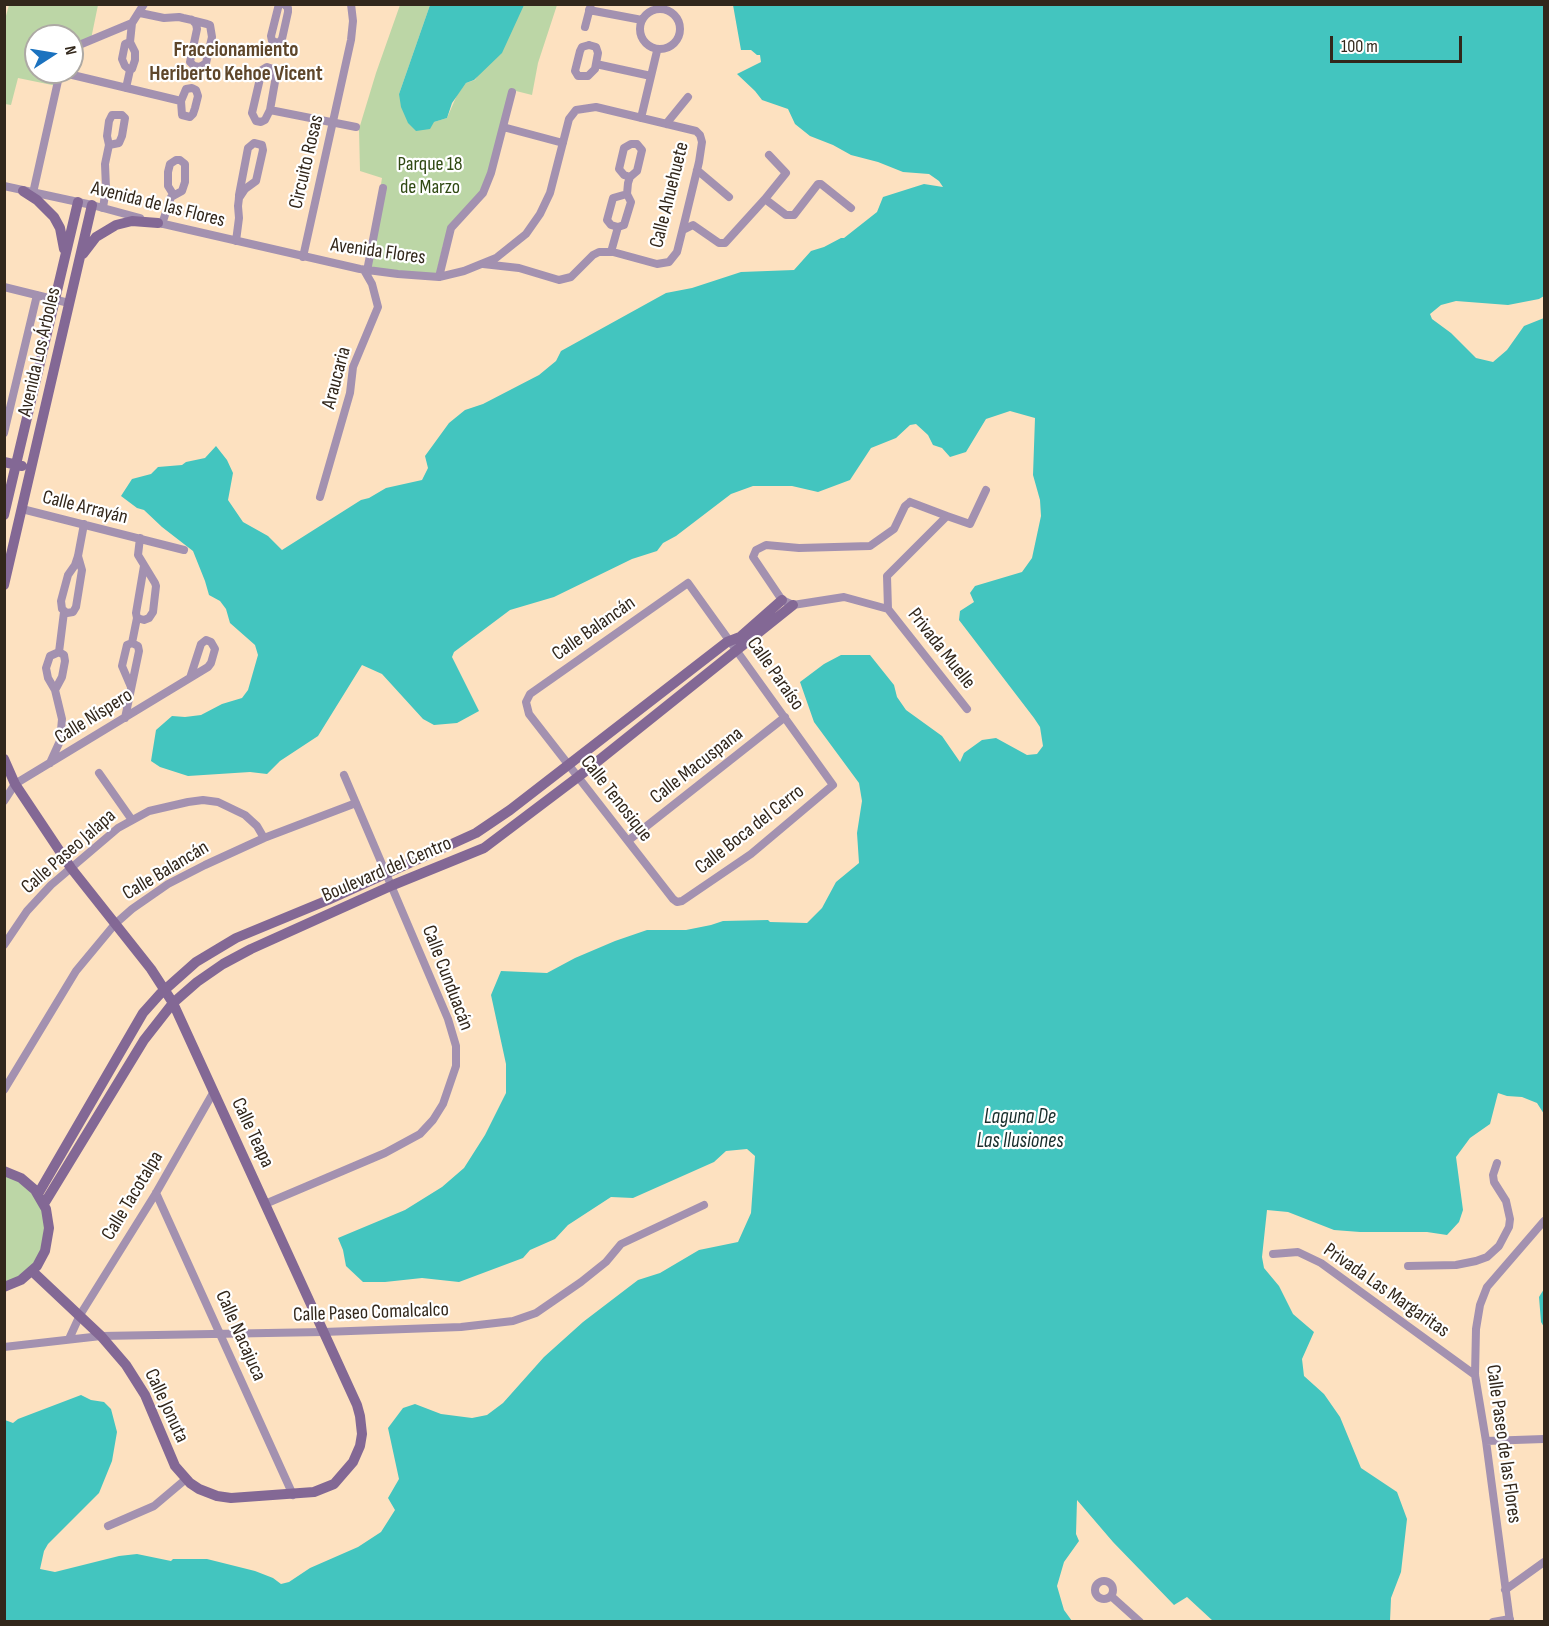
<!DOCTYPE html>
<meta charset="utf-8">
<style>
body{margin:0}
#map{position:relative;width:1549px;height:1626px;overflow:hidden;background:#fde1c0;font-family:"Sofia Sans Condensed",sans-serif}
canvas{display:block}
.frame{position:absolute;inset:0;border:6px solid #32271b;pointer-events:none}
.north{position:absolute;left:24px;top:24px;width:60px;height:60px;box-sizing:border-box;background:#fff;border:2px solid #ada9a4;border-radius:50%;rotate:78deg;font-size:16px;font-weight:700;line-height:24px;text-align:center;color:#32271b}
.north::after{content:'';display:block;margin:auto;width:21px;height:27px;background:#1b72bf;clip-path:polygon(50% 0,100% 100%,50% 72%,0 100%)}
.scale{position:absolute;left:1330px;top:36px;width:132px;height:27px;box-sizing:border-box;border:3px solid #32271b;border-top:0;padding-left:8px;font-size:18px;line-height:21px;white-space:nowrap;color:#32271b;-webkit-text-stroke:4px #fff;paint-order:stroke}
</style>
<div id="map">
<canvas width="1549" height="1626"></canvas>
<div class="frame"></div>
<div class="north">N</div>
<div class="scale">100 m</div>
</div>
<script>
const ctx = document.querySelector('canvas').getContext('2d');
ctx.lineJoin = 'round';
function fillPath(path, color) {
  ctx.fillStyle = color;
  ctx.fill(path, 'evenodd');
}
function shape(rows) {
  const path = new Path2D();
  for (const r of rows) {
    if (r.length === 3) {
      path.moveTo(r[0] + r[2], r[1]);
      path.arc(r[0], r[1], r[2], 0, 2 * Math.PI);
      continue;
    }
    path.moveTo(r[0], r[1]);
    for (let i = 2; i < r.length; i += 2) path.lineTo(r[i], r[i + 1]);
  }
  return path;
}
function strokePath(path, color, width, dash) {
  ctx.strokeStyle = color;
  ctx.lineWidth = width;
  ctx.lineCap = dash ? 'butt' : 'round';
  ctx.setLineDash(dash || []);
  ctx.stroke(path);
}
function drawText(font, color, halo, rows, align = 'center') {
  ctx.font = font + ' "Sofia Sans Condensed",sans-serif';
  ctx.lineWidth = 4.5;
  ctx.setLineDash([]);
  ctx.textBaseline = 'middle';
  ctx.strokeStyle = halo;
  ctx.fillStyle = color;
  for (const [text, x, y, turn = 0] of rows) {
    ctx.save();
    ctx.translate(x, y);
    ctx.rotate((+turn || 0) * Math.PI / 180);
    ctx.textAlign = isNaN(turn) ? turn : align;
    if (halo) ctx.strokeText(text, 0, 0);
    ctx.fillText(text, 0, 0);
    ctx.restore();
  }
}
fillPath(shape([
 [9,5,98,5,91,39,72,48,72,36,36,36,36,72,60,72,57,86,18,78,11,105,5,104,4,23],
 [400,5,430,5,399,94,434,122,447,118,457,95,466,83,475,80,523,5,557,5,538,63,532,95,512,90,493,159,481,191,443,245,436,275,367,271,382,178,360,171,359,129,376,73],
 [5,1171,15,1175,46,1209,41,1260,5,1287]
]), '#bcd6a6');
fillPath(shape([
 [430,5,524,5,502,53,474,80,466,83,452,103,447,118,434,122,430,129,416,131,408,123,401,107,399,94],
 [733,5,1544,5,1544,296,1539,299,1508,305,1456,301,1441,305,1430,314,1432,319,1451,333,1476,358,1493,362,1507,350,1524,326,1544,318,1544,514,1543,516,1544,528,1544,1114,1537,1103,1522,1097,1507,1096,1498,1093,1490,1124,1470,1138,1456,1157,1463,1210,1459,1222,1447,1235,1427,1232,1360,1232,1334,1230,1288,1212,1267,1210,1262,1257,1264,1268,1279,1286,1293,1314,1314,1332,1302,1359,1304,1376,1324,1394,1340,1417,1361,1468,1397,1492,1407,1519,1401,1572,1391,1598,1390,1621,1213,1621,1187,1597,1174,1605,1113,1542,1077,1500,1076,1534,1079,1541,1064,1562,1057,1586,1064,1610,1072,1621,5,1621,5,1420,13,1423,18,1419,81,1395,91,1400,104,1402,111,1409,117,1432,112,1461,99,1493,48,1544,44,1551,40,1569,55,1572,119,1556,137,1554,171,1561,173,1559,207,1559,255,1571,273,1578,281,1584,289,1582,310,1568,358,1547,381,1532,395,1510,388,1498,399,1479,388,1428,403,1408,415,1404,441,1414,472,1418,487,1415,503,1403,544,1357,583,1322,638,1280,660,1273,699,1250,738,1242,751,1213,755,1156,747,1149,726,1151,714,1162,633,1198,611,1197,568,1225,555,1239,530,1250,523,1258,459,1282,422,1278,385,1282,363,1282,346,1266,343,1250,338,1238,405,1210,442,1187,464,1168,485,1135,506,1093,506,1064,491,995,501,971,547,973,575,958,615,941,647,930,686,930,711,925,723,921,768,920,770,922,807,923,822,908,836,882,859,863,857,833,862,801,859,783,814,722,800,682,824,664,841,655,870,655,894,685,897,697,906,710,942,736,960,762,964,753,982,740,996,738,1027,755,1037,754,1043,746,1040,727,1034,718,959,620,960,611,974,602,970,593,975,586,1022,572,1032,558,1041,516,1040,500,1033,475,1035,418,1010,411,986,419,966,452,950,457,942,448,933,445,928,435,916,424,910,425,896,438,871,448,850,480,818,492,792,486,753,486,731,494,676,536,663,543,657,551,632,559,554,597,510,610,454,652,452,657,479,711,457,723,434,725,423,719,382,674,362,665,318,736,280,761,267,774,250,772,188,776,160,767,151,761,156,730,172,716,185,717,201,715,222,704,242,698,248,690,258,655,255,645,230,623,226,609,220,601,209,595,205,581,193,551,162,527,144,510,137,508,121,496,132,479,151,474,158,467,182,465,186,462,205,458,216,446,227,460,233,473,228,500,243,522,268,536,282,550,361,500,369,498,386,488,422,480,428,468,425,456,449,423,465,410,483,404,539,375,556,361,561,351,666,293,692,288,741,272,794,270,811,251,824,247,841,238,844,238,877,212,883,197,924,184,943,187,939,181,929,174,903,172,878,162,851,155,833,145,810,136,795,124,788,109,762,100,755,91,737,74,761,62,760,55,757,55,751,50,741,50],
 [1544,1289,1544,1327,1541,1322,1539,1297]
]), '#43c5bf');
strokePath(shape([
 [279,4,271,36,272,41,279,43,282,39,288,12,288,8,284,4],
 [660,29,20],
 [589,10,642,20],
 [140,13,164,18,179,17,183,18,192,20,195,21,207,24,210,25,212,37,206,63,200,67,194,66,190,62,197,29,196,24,192,20],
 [585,27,591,4],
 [130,42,132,23],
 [589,45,596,47,598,53,595,69,588,76,578,76,575,71,580,51,582,47,589,45],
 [72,48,132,23,144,4],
 [596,64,651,76],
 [60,72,181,101,186,89,192,88,196,90,198,96,195,108,193,114,190,117,182,115,181,101],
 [126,88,130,70,132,69,135,60,135,52,130,42,125,44,122,59,125,66,130,70],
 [270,110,276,76,273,69,267,67,262,70,252,113,256,121,261,122,265,120,270,110,356,127],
 [641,118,657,51],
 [666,124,688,97],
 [503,127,563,143],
 [769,155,786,173,765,199,786,215,794,215,818,184,821,184,851,208],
 [697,170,729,197],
 [4,186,92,205,140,218],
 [33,193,60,72],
 [103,208,106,188,105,164,109,145,119,143,122,136,125,118,122,115,112,115,109,121,107,136,109,145],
 [155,222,360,269,398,274,439,277,464,271,496,258,526,234,540,214,550,193,569,119,576,110,596,107,696,131,700,135,702,142,699,162,684,224,677,252,669,262,657,264,613,252,599,252,593,255,571,277,559,280,519,268,483,264],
 [162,224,171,197,182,191,185,182,185,164,180,160,176,160,170,164,168,172,168,186,173,194],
 [618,227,611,225,607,220,613,198,627,194],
 [683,230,693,225,719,243,725,243,765,199],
 [236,241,239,218,238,206,239,198,239,195,248,148,254,143,262,145,263,150,256,181,245,189,239,198],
 [611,252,618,227,624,225,631,202,627,194,628,183,630,177,637,171,642,150,637,144,631,144,624,148,619,169,624,175,630,177],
 [303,257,351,40,353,21,351,4],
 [367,271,383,188],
 [439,277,451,228,483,193,491,173,512,92],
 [4,287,69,303],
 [4,433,37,295],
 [320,497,350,393,353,367,378,307,372,284,364,270],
 [910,502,947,516,887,576,888,609,844,597,793,605,782,600,753,557,756,550,766,545,799,548,870,546,894,529,905,506,910,502],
 [22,509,184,550],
 [947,516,970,524,986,490],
 [140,538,138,555,155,583,156,586,153,612,149,618,144,620,137,618,136,613,144,566],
 [78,556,82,570,76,607,73,612,67,613,62,609,61,601,68,575,75,565,78,556,84,524],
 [688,583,833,785,751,854,682,901,677,902,673,899,529,714,526,702,530,694,688,583],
 [888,609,967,709],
 [132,643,137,618],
 [59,652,64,612],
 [125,718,139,651,138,646,132,643,127,645,122,666,131,687],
 [50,763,60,741,62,719,55,690,48,678,46,668,50,656,59,652,64,655,65,661,62,677,55,690],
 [99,773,132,820],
 [4,801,15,784,208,667,211,663,215,649,211,642,206,640,201,644,190,678],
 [629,840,785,717],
 [4,945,27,911,51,885,118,828,149,811,188,802,203,800,218,802,245,815,257,826,264,838],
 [4,1090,76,971,115,924,132,909,168,884,205,865,264,838,356,803],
 [156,1193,293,1495],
 [265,1204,385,1153,420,1134,433,1120,443,1104,456,1066,456,1046,448,1019,344,775],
 [1273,1254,1298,1252,1321,1263,1475,1375],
 [1408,1266,1456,1265,1476,1261,1487,1257,1499,1246,1509,1227,1510,1219,1506,1201,1494,1182,1493,1175,1497,1163],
 [69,1339,80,1315,156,1193,213,1093],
 [4,1347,101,1336,323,1332,461,1327,513,1321,536,1313,581,1282,606,1262,621,1244,704,1205],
 [1486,1441,1544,1439],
 [108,1526,154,1506,186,1479],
 [1104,1590,9],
 [1505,1590,1544,1562],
 [1111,1596,1140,1622],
 [1493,1622,1510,1619],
 [1510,1622,1486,1441,1475,1375,1476,1329,1480,1305,1487,1287,1544,1221]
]), '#a391b0', 8);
strokePath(shape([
 [23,191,37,200,54,217,60,228,64,249],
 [83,254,96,237,116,225,132,221,158,223],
 [4,462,22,466],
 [4,515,78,202],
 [4,585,92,205],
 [4,759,15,784,71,868,151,969,173,1003,357,1405,360,1416,362,1434,360,1446,353,1462,334,1484,314,1492,231,1498,217,1496,199,1489,190,1483,175,1466,145,1395,126,1365,101,1336,32,1271],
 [4,1171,21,1178,35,1190,46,1209,49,1228,45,1251,37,1266,21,1280,4,1287],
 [38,1194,143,1013,160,994,196,962,236,938,328,900,476,833,510,810,727,642,740,637,782,600],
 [44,1204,144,1040,173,1003,197,982,223,964,251,949,393,885,484,848,578,777,793,605]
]), '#836895', 10);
drawText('20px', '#32271b', '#fff', [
 ["Circuito Rosas",307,162,-77],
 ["Calle Ahuehuete",670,195,-76],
 ["Avenida de las Flores",158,205,14],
 ["Avenida Flores",378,252,8],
 ["Avenida Los Árboles",40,352,-77],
 ["Araucaria",337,378,-75],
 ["Calle Arrayán",85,508,14],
 ["Calle Balancán",594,629,-35],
 ["Privada Muelle",941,649,52],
 ["Calle Paraíso",775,674,55],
 ["Calle Níspero",94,717,-32],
 ["Calle Macuspana",697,766,-38],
 ["Calle Tenosique",616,799,52],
 ["Calle Boca del Cerro",750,830,-38],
 ["Calle Paseo Jalapa",69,852,-41],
 ["Boulevard del Centro",387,870,-23],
 ["Calle Balancán",166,871,-31],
 ["Calle Cunduacán",447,978,69],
 ["Calle Teapa",252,1133,65],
 ["Calle Tacotalpa",133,1196,-59],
 ["Privada Las Margaritas",1386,1291,35],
 ["Calle Paseo Comalcalco",371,1313,-2],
 ["Calle Nacajuca",240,1336,66],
 ["Calle Jonuta",166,1406,65],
 ["Calle Paseo de las Flores",1503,1444,82]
]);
drawText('20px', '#304913', '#fff', [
 ["Parque 18",430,165],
 ["de Marzo",430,188]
]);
drawText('bold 21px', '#5e462a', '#fff', [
 ["Fraccionamiento",236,51],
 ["Heriberto Kehoe Vicent",236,75]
]);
drawText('italic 21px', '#182e2c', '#fff', [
 ["Laguna De",1020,1118],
 ["Las Ilusiones",1020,1142]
]);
</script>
